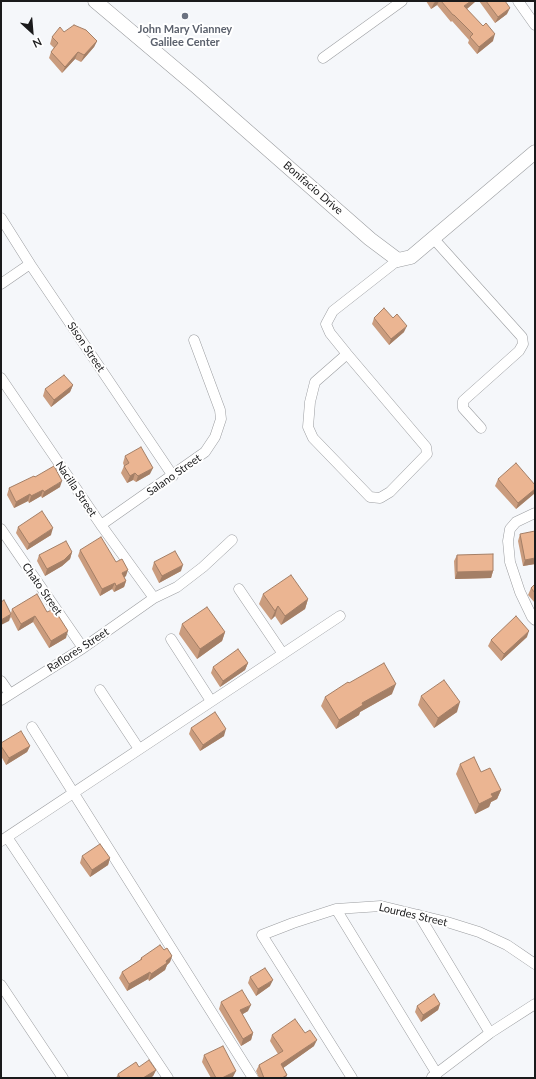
<!DOCTYPE html>
<style>
body{margin:0}
#map{position:relative;width:536px;height:1079px;overflow:hidden;background:#f5f7fa;font-family:Lato,sans-serif}
canvas{display:block}
.frame{position:absolute;inset:0;border:2px solid #1a1a1b;pointer-events:none}
.north{position:absolute;left:12px;top:12px;width:40px;height:40px;-webkit-text-stroke:3px #fff;paint-order:stroke;rotate:154deg;font-size:11px;font-weight:700;line-height:16px;text-align:center;color:#1a1a1b}
.north::after{content:'';display:block;margin:auto;width:14px;height:18px;background:#1a1a1b;clip-path:polygon(50% 0,100% 100%,50% 72%,0 100%)}
</style>
<div id="map">
<canvas width="536" height="1079"></canvas>
<div class="frame"></div>
<div class="north">N</div>
</div>
<script>
const ctx = document.querySelector('canvas').getContext('2d');
ctx.lineJoin = 'round';
function shape(rows) {
  const path = new Path2D();
  for (const r of rows) {
    path.moveTo(r[0], r[1]);
    for (let i = 2; i < r.length; i += 2) path.lineTo(r[i], r[i + 1]);
  }
  return path;
}
function strokePath(path, color, width, dash) {
  ctx.strokeStyle = color;
  ctx.lineWidth = width;
  ctx.lineCap = dash ? 'butt' : 'round';
  ctx.setLineDash(dash || []);
  ctx.stroke(path);
}
function fillPath(path, color) {
  ctx.fillStyle = color;
  ctx.fill(path, 'evenodd');
}
function drawText(font, color, halo, rows, align = 'center') {
  ctx.font = font + ' Lato,sans-serif';
  ctx.lineWidth = 4;
  ctx.setLineDash([]);
  ctx.textBaseline = 'middle';
  ctx.strokeStyle = halo;
  ctx.fillStyle = color;
  for (const [text, x, y, turn = 0] of rows) {
    ctx.save();
    ctx.translate(x, y);
    ctx.rotate((+turn || 0) * Math.PI / 180);
    ctx.textAlign = isNaN(turn) ? turn : align;
    if (halo) ctx.strokeText(text, 0, 0);
    ctx.fillText(text, 0, 0);
    ctx.restore();
  }
}
const street = shape([
 [518,1,535,25],
 [323,58,402,1],
 [1,218,30,264,173,476],
 [433,238,522,337,523,344,519,351,463,401,463,408,481,428],
 [1,284,30,264],
 [347,354,315,382,310,402,308,427,313,438,370,497,380,498,390,492,427,454,426,447,347,354,330,333,326,324,333,311,398,260],
 [1,378,101,525,154,598],
 [535,513,516,522,510,529,508,541,510,562,520,592,532,617,535,620],
 [101,525,205,452,215,437,221,419,220,410,194,340],
 [1,529,83,648],
 [239,589,283,654],
 [171,639,211,701],
 [1,681,10,694],
 [100,690,139,749],
 [1,700,83,648,154,598,177,587,203,567,232,540],
 [32,727,253,1078],
 [7,837,168,1078],
 [1,841,340,616],
 [336,909,437,1074],
 [419,915,490,1033],
 [1,985,63,1078],
 [432,1077,490,1033,535,1004],
 [352,1078,262,935,293,923,336,909,381,906,447,922,479,932,507,945,535,964]
]);
const secondary = shape([
 [95,1,197,87,370,239,398,260,411,257,535,152]
]);
strokePath(street, '#9b9da0', 11);
strokePath(secondary, '#9b9da0', 15);
strokePath(street, '#fff', 10);
strokePath(secondary, '#fff', 14);
fillPath(shape([
 [426,1,476,1,467,9,493,41,477,54,468,43,469,40,452,21,451,22,437,5,431,9],
 [479,1,505,1,507,14,495,23],
 [64,32,97,41,94,47,81,62,75,59,62,73,49,58,51,52,54,48,50,44,52,37],
 [374,318,404,332,389,345,372,324],
 [73,385,70,392,51,407,43,396,45,389],
 [125,456,150,474,136,482,133,480,127,483,121,473,124,466,123,463],
 [35,477,60,487,42,498,41,496,29,503,28,501,14,508,7,495,9,488],
 [498,479,535,485,535,493,516,509,495,486],
 [18,527,51,535,27,550,16,533],
 [520,534,535,564,523,566,518,541],
 [80,550,116,562,126,576,124,577,126,581,124,587,114,592,112,589,100,596,78,556],
 [72,552,70,559,62,566,45,576,37,561,39,555],
 [457,555,493,571,491,578,455,579,454,561],
 [154,562,181,571,159,583,152,569],
 [535,584,535,603,528,595,531,588],
 [263,594,308,599,305,609,281,625,275,616,271,620,259,604],
 [12,609,47,612,66,638,49,648,33,622,18,631,11,617,9,621],
 [182,624,225,632,222,641,197,659,179,634],
 [527,637,501,661,488,646,491,640],
 [248,663,245,670,220,687,211,673,213,667],
 [349,683,392,694,360,712,359,715,336,729,321,706,325,697],
 [421,696,457,712,434,728,418,705],
 [191,728,224,736,200,751,189,734],
 [1,743,30,746,27,752,6,765,1,756],
 [460,764,481,772,501,790,497,799,491,802,489,807,475,814,456,774],
 [82,856,110,858,108,865,90,877,80,863],
 [164,950,172,956,170,962,167,965,165,970,149,981,148,979,127,991,119,978,122,972,140,960,141,958],
 [250,977,270,986,256,996,248,983],
 [221,1002,248,1011,242,1014,253,1033,251,1040,241,1046,219,1009],
 [440,1004,438,1010,421,1022,415,1012,417,1006],
 [272,1035,314,1046,283,1068,287,1075,286,1078,259,1078,256,1071,259,1065,278,1054,270,1041],
 [204,1055,233,1077,232,1078,211,1078,202,1062],
 [139,1067,156,1070,153,1076,150,1078,116,1078,118,1074]
]), '#ca9c7e');
fillPath(shape([
 [436,1,439,1,437,5,431,9,434,3],
 [471,1,476,1,462,13,464,6],
 [510,8,507,14,495,23,498,17],
 [495,34,493,41,477,54,479,47],
 [97,41,94,47,81,62,84,55],
 [78,52,75,59,62,73,65,67],
 [407,326,404,332,389,345,391,339],
 [73,385,70,392,51,407,54,400],
 [153,468,150,474,136,482,138,476],
 [135,473,133,480,127,483,130,476],
 [62,481,60,487,42,498,44,492],
 [535,489,535,493,516,509,518,503],
 [43,490,41,496,29,503,31,496],
 [30,494,28,501,14,508,16,502],
 [53,528,51,535,27,550,29,544],
 [72,552,70,559,62,566,45,576,47,569],
 [535,558,535,564,523,566,525,560],
 [183,565,181,571,159,583,162,576],
 [128,570,126,576,120,580,122,573],
 [493,571,491,578,455,579,457,572],
 [126,581,124,587,114,592,116,586],
 [115,583,112,589,100,596,102,589],
 [308,599,305,609,281,625,285,616],
 [278,606,275,616,271,620,275,611],
 [11,614,9,621,1,625,1,620],
 [35,616,33,622,18,631,21,624],
 [68,631,66,638,49,648,51,641],
 [529,631,527,637,501,661,504,654],
 [225,632,222,641,197,659,200,649],
 [248,663,245,670,220,687,223,681],
 [396,684,392,694,360,712,359,715,336,729,339,720,362,703],
 [460,702,457,712,434,728,438,718],
 [226,729,224,736,200,751,203,745],
 [30,746,27,752,6,765,9,758],
 [501,790,497,799,491,802,489,807,475,814,479,804,491,794],
 [110,858,108,865,90,877,92,870],
 [172,956,170,962,167,965,165,970,149,981,151,974,166,961],
 [150,972,148,979,127,991,129,984],
 [273,980,270,986,256,996,258,989],
 [440,1004,438,1010,421,1022,423,1015],
 [251,1005,248,1011,238,1017,240,1010],
 [253,1033,251,1040,241,1046,243,1039],
 [317,1040,314,1046,279,1071,281,1064],
 [156,1070,153,1076,150,1078,143,1078],
 [236,1071,233,1077,232,1078,222,1078]
]), '#a47f66');
const building = shape([
 [441,1,471,1,464,6,483,26,486,23,495,34,479,47,470,37,473,34,454,15,453,15,441,1],
 [486,1,505,1,510,8,498,17,486,1],
 [74,25,86,30,97,41,84,55,78,52,65,67,51,52,58,43,52,37,60,27,64,32,74,25],
 [384,308,393,318,397,314,407,326,391,339,374,318,384,308],
 [64,375,73,385,54,400,45,389,64,375],
 [141,447,153,468,138,476,135,473,130,476,124,466,129,463,125,456,141,447],
 [516,463,535,485,535,489,518,503,498,479,516,463],
 [54,466,62,481,44,492,43,490,31,496,30,494,16,502,9,488,34,476,35,477,54,466],
 [42,511,53,528,29,544,18,527,42,511],
 [535,531,535,558,525,560,520,534,535,531],
 [101,537,116,562,122,559,128,570,122,573,126,581,116,586,115,583,102,589,80,550,101,537],
 [66,541,72,552,64,560,47,569,39,555,66,541],
 [175,551,183,565,162,576,154,562,175,551],
 [493,554,493,571,457,572,457,555,493,554],
 [291,575,308,599,285,616,278,606,275,611,263,594,291,575],
 [535,584,535,593,531,588,535,584],
 [37,594,47,612,54,609,68,631,51,641,35,616,21,624,12,609,37,594],
 [4,600,11,614,1,620,1,602,4,600],
 [207,607,225,632,200,649,182,624,207,607],
 [516,616,529,631,504,654,491,640,516,616],
 [238,649,248,663,223,681,213,667,238,649],
 [384,663,396,684,362,703,363,705,339,720,325,697,348,682,349,683,384,663],
 [444,680,460,702,438,718,421,696,444,680],
 [215,712,226,729,203,745,191,728,215,712],
 [21,731,30,746,9,758,1,746,1,743,21,731],
 [474,757,481,772,490,768,501,790,491,794,493,797,479,804,460,764,474,757],
 [100,844,110,858,92,870,82,856,100,844],
 [160,945,164,950,167,948,172,956,166,961,167,963,151,974,150,972,129,984,122,972,142,959,141,958,160,945],
 [265,968,273,980,258,989,250,977,265,968],
 [242,990,251,1005,240,1010,253,1033,243,1039,221,1002,242,990],
 [434,994,440,1004,423,1015,417,1006,434,994],
 [295,1019,305,1033,310,1030,317,1040,281,1064,287,1075,282,1078,264,1078,262,1073,259,1065,283,1051,272,1035,295,1019],
 [223,1046,236,1071,222,1078,216,1078,204,1055,223,1046],
 [149,1060,156,1070,143,1078,120,1078,118,1074,136,1062,139,1067,149,1060]
]);
fillPath(building, '#ebb592');
strokePath(building, '#a47f66', 1);
for (const [x, y, r, color] of [
 [185,16,4,"#6b7280"]
]) {
  const dot = new Path2D();
  dot.arc(x, y, r, 0, 2 * Math.PI);
  ctx.fillStyle = color;
  ctx.fill(dot);
  strokePath(dot, '#fff', 1.5);
}
drawText('bold 11px', '#5b616d', '#fff', [
 ["John Mary Vianney",185,29],
 ["Galilee Center",185,42]
]);
drawText('11px', '#1a1a1b', '#fff', [
 ["Bonifacio Drive",313,188,41],
 ["Sison Street",86,347,56],
 ["Salano Street",174,475,-35],
 ["Nacilla Street",76,489,56],
 ["Chato Street",42,589,55],
 ["Raflores Street",78,650,-33],
 ["Lourdes Street",413,915,13]
]);
</script>
